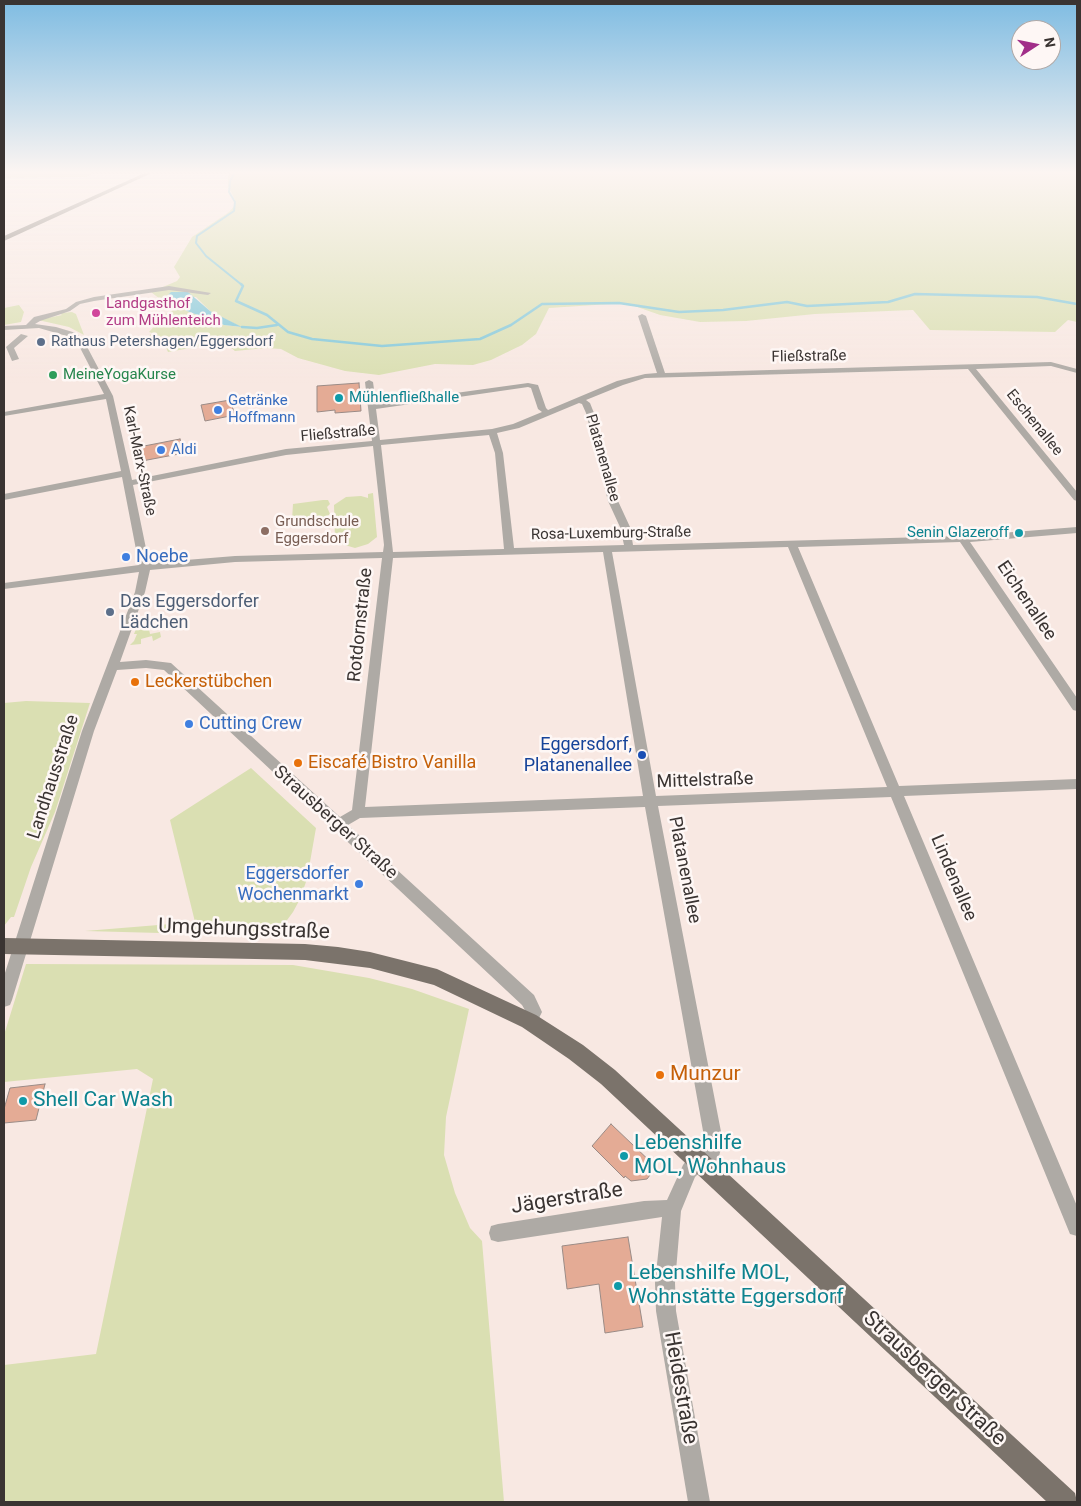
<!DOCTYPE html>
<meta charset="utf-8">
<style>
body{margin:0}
#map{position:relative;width:1081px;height:1506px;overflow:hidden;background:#f8e8e2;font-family:Roboto,sans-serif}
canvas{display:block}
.frame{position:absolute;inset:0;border:5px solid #3a3432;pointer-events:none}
.north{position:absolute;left:1011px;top:20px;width:50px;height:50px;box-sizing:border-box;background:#fef7f5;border:1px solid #b0a9a7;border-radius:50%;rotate:79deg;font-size:14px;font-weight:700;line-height:20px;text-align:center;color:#3a3432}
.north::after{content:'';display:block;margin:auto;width:18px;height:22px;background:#a12e89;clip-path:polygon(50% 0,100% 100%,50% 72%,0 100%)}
</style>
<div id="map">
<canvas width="1081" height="1506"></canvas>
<div class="frame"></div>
<div class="north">N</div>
</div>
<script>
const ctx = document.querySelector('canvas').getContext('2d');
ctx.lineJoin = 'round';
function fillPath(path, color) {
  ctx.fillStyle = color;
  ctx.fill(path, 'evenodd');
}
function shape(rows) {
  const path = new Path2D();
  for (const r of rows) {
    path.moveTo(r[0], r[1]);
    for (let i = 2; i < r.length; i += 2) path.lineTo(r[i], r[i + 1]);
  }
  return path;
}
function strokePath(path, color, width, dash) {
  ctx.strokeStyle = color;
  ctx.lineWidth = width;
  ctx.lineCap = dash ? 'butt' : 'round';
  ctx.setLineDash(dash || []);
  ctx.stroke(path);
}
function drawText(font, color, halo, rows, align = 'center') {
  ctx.font = font + ' Roboto,sans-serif';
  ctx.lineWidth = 5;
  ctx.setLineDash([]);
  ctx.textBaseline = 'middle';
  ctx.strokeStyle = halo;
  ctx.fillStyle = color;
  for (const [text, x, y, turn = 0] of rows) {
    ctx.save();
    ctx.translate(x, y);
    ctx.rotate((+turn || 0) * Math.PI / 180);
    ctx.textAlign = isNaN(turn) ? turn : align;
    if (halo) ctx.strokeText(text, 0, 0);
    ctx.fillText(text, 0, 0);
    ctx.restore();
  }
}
fillPath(shape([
 [4,172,94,172,87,177,4,178],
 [231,172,1077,172,1077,322,1068,320,1055,332,930,330,913,310,815,314,746,321,700,322,660,315,626,303,549,308,536,334,522,345,491,360,473,365,435,364,379,375,345,371,298,358,281,349,266,348,235,351,226,344,211,337,213,344,168,352,162,339,149,336,152,333,149,332,167,313,174,310,151,292,177,281,180,277,174,267,192,237,229,212,235,205,235,200,228,186,228,177],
 [196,297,210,311,241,327,224,325,187,311,170,298],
 [19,305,24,312,21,322,4,325,4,308],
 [72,312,76,314,84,335,69,327,38,320,62,315,60,314,62,313],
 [373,493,377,537,368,544,355,548,338,543,335,540,334,505,346,497,361,496,368,498,368,494],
 [323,500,328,500,330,504,327,507,330,514,325,518,292,520,293,504],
 [146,616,150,634,160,632,161,637,153,641,152,636,141,639,141,644,130,645,134,641,137,634,134,634,141,617],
 [26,701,90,703,55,812,31,867,14,917,11,917,4,926,4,703],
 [251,768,316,828,307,879,300,899,293,912,282,927,273,936,85,931,195,922,170,820],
 [26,964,293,965,369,978,412,989,469,1009,446,1117,444,1155,455,1193,470,1228,482,1241,504,1502,4,1502,4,1365,96,1354,153,1079,137,1069,4,1082,4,1035]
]), '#dadfb2');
fillPath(shape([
 [171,292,188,292,210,311,242,327,224,325,187,311,168,295]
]), '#82c8d9');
strokePath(shape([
 [235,172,230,181,229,192,235,202,234,211,197,236,196,243,206,256,242,285]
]), '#82c8d9', 2);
strokePath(shape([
 [241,284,243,286,236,301,267,315,288,332,312,339,382,346,480,339,511,325,542,304,619,303,679,312,723,310,787,302,807,306,888,302,915,294,1037,297,1077,304],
 [242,327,257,328,277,325]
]), '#82c8d9', 2.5);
const building = shape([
 [359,383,361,411,335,413,335,410,317,412,317,386,359,383],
 [230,400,235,415,205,421,201,405,230,400],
 [180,439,184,453,142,461,139,447,180,439],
 [45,1084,36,1120,4,1123,4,1109,10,1088,45,1084],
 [611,1124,656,1167,647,1179,631,1181,625,1176,624,1178,592,1146,611,1124],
 [628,1237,643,1327,605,1333,599,1284,567,1289,562,1246,628,1237]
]);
fillPath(building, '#e4ab95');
strokePath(building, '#9a8b86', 1);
fillPath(shape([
 [169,286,211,293,208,295,169,290,94,301,80,304,70,311,40,321,35,324,56,327,76,333,84,341,113,396,132,480,286,449,372,441,365,382,369,380,373,382,376,404,528,383,538,385,546,408,548,410,617,381,645,374,657,373,638,316,642,314,646,316,665,373,1051,362,1077,369,1077,373,1051,366,976,369,1077,492,1077,501,1074,500,968,369,645,378,623,385,586,400,590,403,594,413,618,501,630,527,633,545,963,536,1077,527,1077,533,970,542,1077,698,1077,711,1073,710,960,542,798,547,899,786,1077,779,1077,789,904,796,1077,1206,1077,1236,1070,1234,891,797,658,806,723,1142,719,1156,710,1172,704,1175,699,1173,695,1177,681,1211,675,1283,676,1311,710,1502,688,1502,656,1311,655,1283,662,1217,498,1242,491,1240,489,1233,491,1226,498,1224,644,1201,667,1200,683,1165,691,1154,697,1151,702,1152,705,1142,645,807,360,818,348,825,534,995,542,1012,535,1026,529,1029,523,1026,521,1021,526,1012,522,1005,164,670,146,668,117,670,94,731,12,1000,10,1005,4,1007,4,976,82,731,135,592,139,572,4,589,4,583,139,565,122,477,4,500,4,494,121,471,106,399,4,416,4,412,104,394,77,342,70,337,39,328,4,330,4,326,26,325,34,317,66,309,76,302,94,297,169,286],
 [528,387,531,388,538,409,542,412,513,424,492,429,380,440,376,409,528,387],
 [579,403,582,404,586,413,608,501,620,527,624,545,514,548,503,453,497,433,519,428,579,403],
 [489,435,495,453,504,549,393,552,381,445,489,435],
 [373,446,384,545,383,552,235,556,149,563,133,485,286,455,373,446],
 [788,547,887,787,656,796,612,552,788,547],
 [603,552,643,796,365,807,393,558,603,552],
 [382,558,352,810,340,817,171,663,146,660,120,662,145,592,150,570,235,562,382,558],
 [21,334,28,336,14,348,19,359,12,361,6,347,21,334]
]), '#aeaaa5');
fillPath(shape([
 [147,172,154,172,4,241,4,236,147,172],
 [4,938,305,944,338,947,370,952,437,969,536,1015,583,1045,615,1070,1075,1493,1077,1502,1047,1502,601,1084,569,1059,522,1027,434,985,370,968,305,960,4,954,4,938]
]), '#7b736b');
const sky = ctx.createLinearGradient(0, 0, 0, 383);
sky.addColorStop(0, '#7fbce2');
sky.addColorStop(0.45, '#fcf5f2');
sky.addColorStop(1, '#fcf5f200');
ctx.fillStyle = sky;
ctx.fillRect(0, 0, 1081, 383);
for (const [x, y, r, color] of [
 [96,313,5,"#d1479c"],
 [41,342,5,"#5c6f8a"],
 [53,375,5,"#2e9e5b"],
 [339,398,5,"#0f9aa8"],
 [218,410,5,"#3f7fe0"],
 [161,450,5,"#3f7fe0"],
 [265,531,5,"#8d6e63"],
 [1019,533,5,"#0f9aa8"],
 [126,557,5,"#3f7fe0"],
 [110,612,5,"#5c6f8a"],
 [135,682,5,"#e8710a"],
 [189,724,5,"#3f7fe0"],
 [642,755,5,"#1a4fb4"],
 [298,763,5,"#e8710a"],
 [359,884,5,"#3f7fe0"],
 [660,1075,5,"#e8710a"],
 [23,1101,5,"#0f9aa8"],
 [624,1156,5,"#0f9aa8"],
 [618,1286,5,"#0f9aa8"]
]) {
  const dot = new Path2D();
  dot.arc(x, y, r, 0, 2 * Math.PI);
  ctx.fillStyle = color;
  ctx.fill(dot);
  strokePath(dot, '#fef7f5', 2);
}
drawText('15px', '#b23c85', '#fef7f5', [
 ["Landgasthof",106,304],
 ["zum Mühlenteich",106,321]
], 'left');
drawText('15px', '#4e5e75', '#fef7f5', [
 ["Rathaus Petershagen/Eggersdorf",51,342]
], 'left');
drawText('15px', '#3a3432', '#fef7f5', [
 ["Fließstraße",809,357,-1],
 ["Eschenallee",1034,423,51],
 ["Fließstraße",338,434,-5],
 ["Platanenallee",602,458,74],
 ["Karl-Marx-Straße",139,461,78],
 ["Rosa-Luxemburg-Straße",611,534,-1]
]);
drawText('15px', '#27864d', '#fef7f5', [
 ["MeineYogaKurse",63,375]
], 'left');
drawText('15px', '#0d838f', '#fef7f5', [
 ["Mühlenfließhalle",349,398],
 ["Senin Glazeroff",1009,533,"right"]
], 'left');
drawText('15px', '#366cbe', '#fef7f5', [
 ["Getränke",228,401],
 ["Hoffmann",228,418],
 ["Aldi",171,450]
], 'left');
drawText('15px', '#785e54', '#fef7f5', [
 ["Grundschule",275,522],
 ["Eggersdorf",275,539]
], 'left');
drawText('18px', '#366cbe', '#fef7f5', [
 ["Noebe",136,557],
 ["Cutting Crew",199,724],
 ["Eggersdorfer",349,874,"right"],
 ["Wochenmarkt",349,895,"right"]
], 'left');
drawText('18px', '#3a3432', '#fef7f5', [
 ["Eichenallee",1026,601,56],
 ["Rotdornstraße",361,625,-84],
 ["Landhausstraße",54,777,-72],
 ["Mittelstraße",705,781,-2],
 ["Strausberger Straße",335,823,42],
 ["Platanenallee",684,870,79],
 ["Lindenallee",953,878,67]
]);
drawText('18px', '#4e5e75', '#fef7f5', [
 ["Das Eggersdorfer",120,602],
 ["Lädchen",120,623]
], 'left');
drawText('18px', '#c56008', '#fef7f5', [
 ["Leckerstübchen",145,682],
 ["Eiscafé Bistro Vanilla",308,763]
], 'left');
drawText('18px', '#164399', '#fef7f5', [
 ["Eggersdorf,",632,745],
 ["Platanenallee",632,766]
], 'right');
drawText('21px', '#3a3432', '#fef7f5', [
 ["Umgehungsstraße",244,930,2],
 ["Jägerstraße",567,1199,-9],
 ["Strausberger Straße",934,1379,43],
 ["Heidestraße",680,1388,80]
]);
drawText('21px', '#c56008', '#fef7f5', [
 ["Munzur",670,1075]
], 'left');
drawText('21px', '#0d838f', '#fef7f5', [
 ["Shell Car Wash",33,1101],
 ["Lebenshilfe",634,1144],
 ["MOL, Wohnhaus",634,1168],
 ["Lebenshilfe MOL,",628,1274],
 ["Wohnstätte Eggersdorf",628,1298]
], 'left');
</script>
